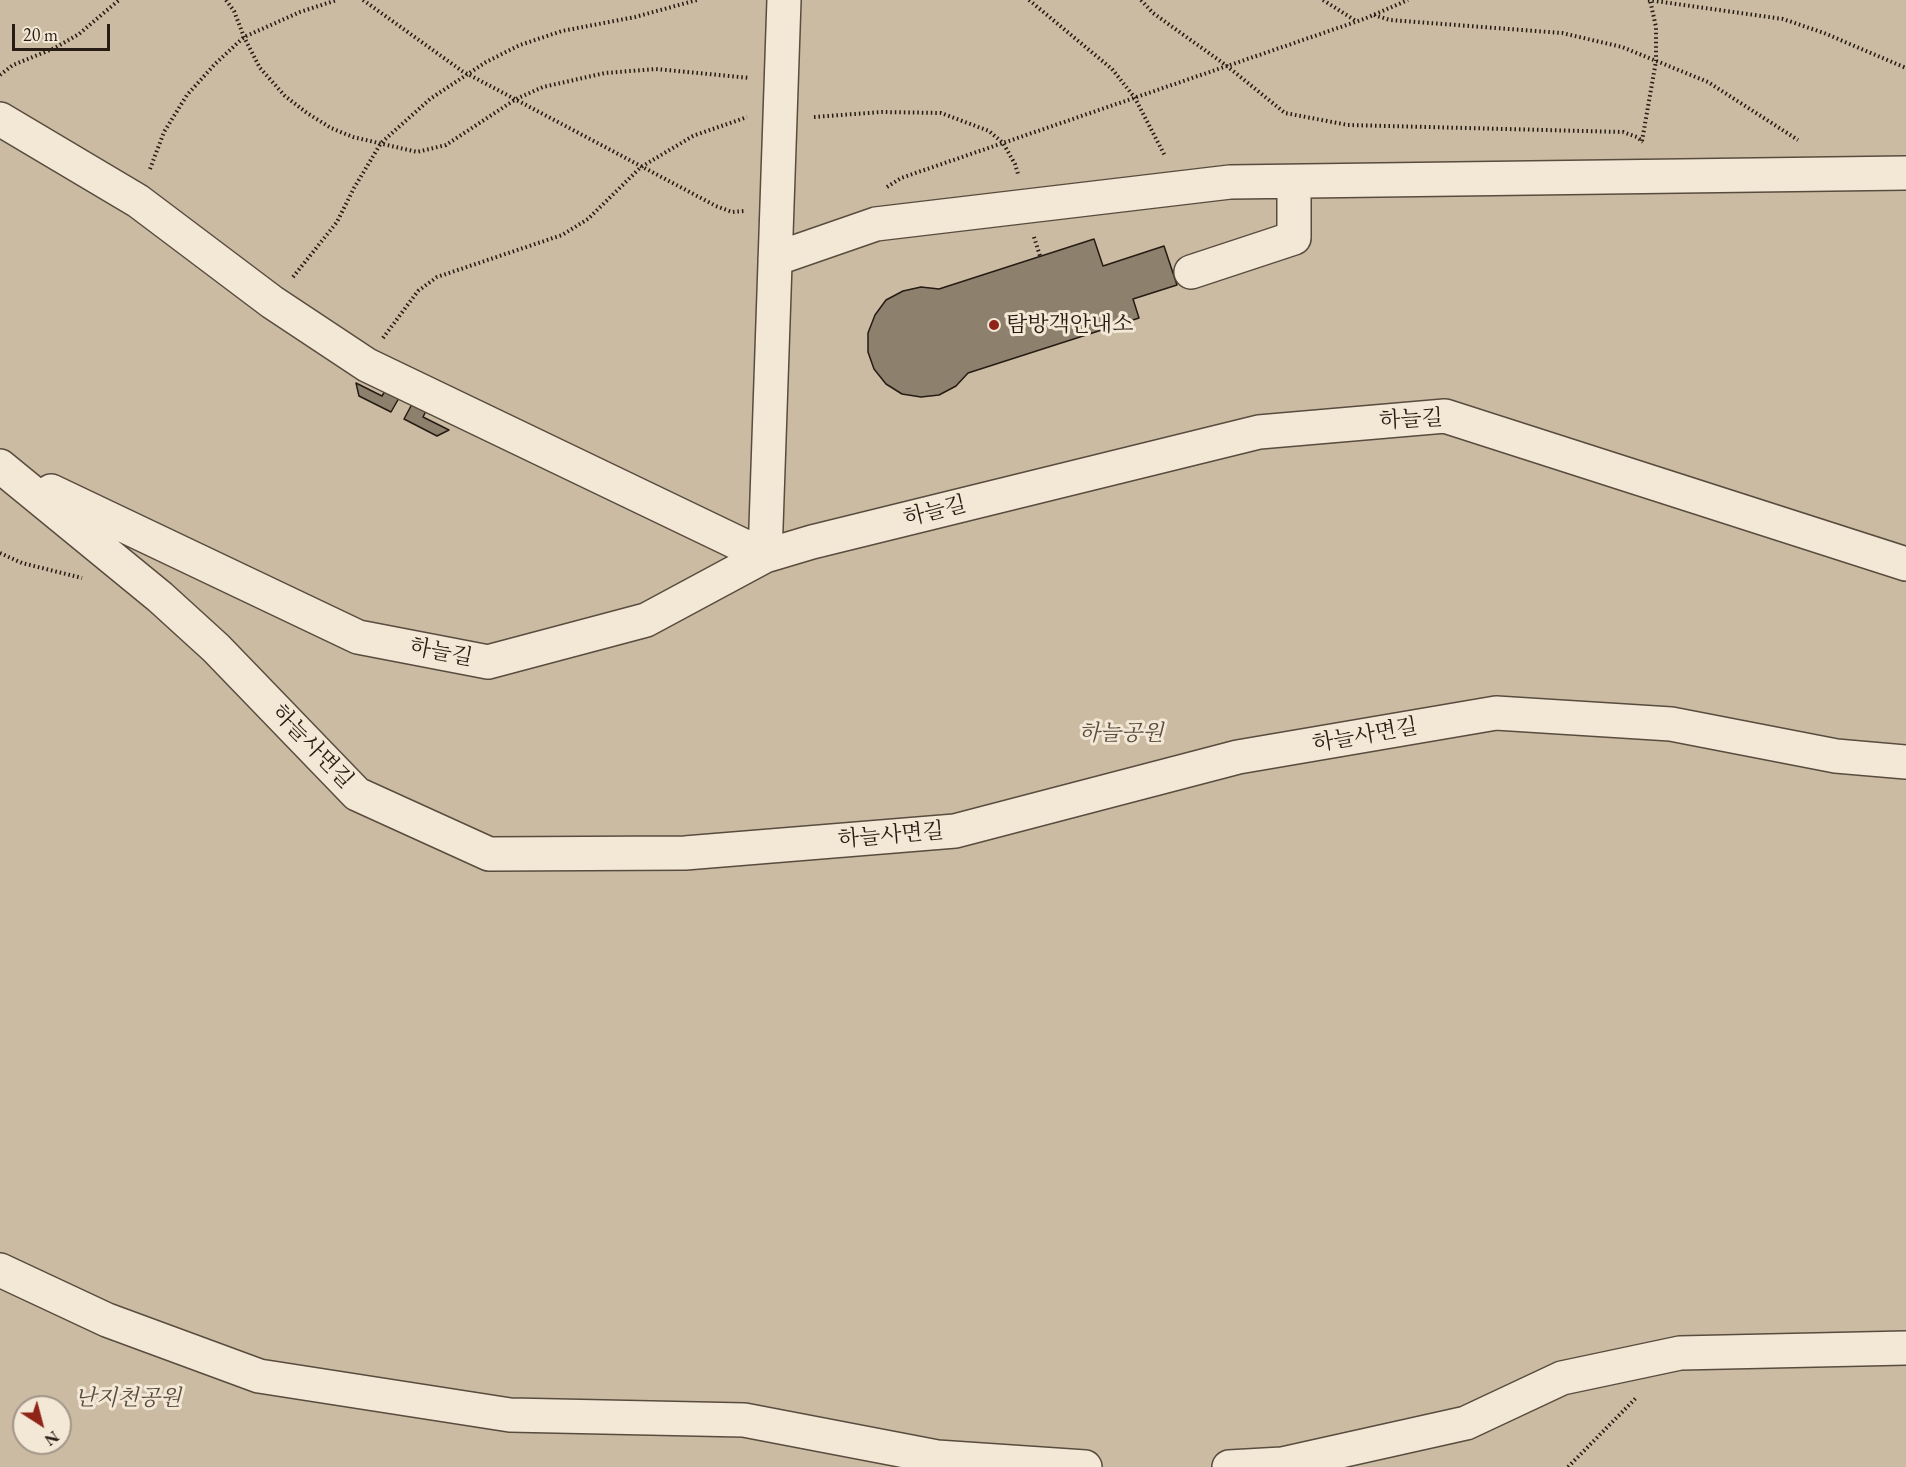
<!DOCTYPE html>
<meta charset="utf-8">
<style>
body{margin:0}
#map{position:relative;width:1906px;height:1467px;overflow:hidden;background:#eddcc0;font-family:"EB Garamond",serif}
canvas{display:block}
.north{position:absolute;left:12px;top:1395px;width:60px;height:60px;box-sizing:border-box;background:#f3e8d6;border:2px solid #a19688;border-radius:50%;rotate:144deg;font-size:16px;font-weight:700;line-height:24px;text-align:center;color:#261c13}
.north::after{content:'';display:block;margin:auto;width:21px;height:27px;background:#8f2418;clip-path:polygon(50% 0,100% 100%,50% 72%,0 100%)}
.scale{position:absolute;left:12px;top:24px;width:98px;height:27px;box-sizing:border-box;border:3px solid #261c13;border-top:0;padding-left:8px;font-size:18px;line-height:21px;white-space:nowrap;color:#261c13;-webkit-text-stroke:4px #f3e8d6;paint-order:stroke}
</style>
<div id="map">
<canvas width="1906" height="1467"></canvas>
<div class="north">N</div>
<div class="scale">20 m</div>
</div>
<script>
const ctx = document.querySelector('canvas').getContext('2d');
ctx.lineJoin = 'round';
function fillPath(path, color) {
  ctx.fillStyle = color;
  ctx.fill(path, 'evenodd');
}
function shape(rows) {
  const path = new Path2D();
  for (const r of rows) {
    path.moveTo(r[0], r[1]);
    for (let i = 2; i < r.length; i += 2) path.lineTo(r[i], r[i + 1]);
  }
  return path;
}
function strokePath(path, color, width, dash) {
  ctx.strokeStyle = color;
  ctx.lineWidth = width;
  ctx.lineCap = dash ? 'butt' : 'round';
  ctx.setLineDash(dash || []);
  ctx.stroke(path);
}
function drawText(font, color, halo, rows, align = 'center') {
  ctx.font = font + ' "EB Garamond","Noto Serif KR",serif';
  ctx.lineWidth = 6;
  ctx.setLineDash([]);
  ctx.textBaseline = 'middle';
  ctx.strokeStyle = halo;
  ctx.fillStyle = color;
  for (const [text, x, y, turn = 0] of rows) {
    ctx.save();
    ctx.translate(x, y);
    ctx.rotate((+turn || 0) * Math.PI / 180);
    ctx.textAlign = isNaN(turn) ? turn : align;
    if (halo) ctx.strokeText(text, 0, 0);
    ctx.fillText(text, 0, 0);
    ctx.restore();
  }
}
fillPath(shape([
 [0,0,1906,0,1906,1467,0,1467],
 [24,1407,60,1407,60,1443,24,1443]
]), '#cbbba3');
const building = shape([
 [1094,239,1103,266,1164,246,1177,285,1133,299,1139,318,968,373,956,386,939,395,921,397,902,394,886,384,874,369,868,352,868,333,875,315,886,300,903,291,921,287,939,289,1094,239],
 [356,383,382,396,385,391,399,398,391,412,359,396,356,383],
 [412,404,426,411,423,417,449,430,437,436,404,419,412,404]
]);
fillPath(building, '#8d806d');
strokePath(building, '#261c13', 1.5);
const minor = shape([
 [0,119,138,201,272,302,367,365,765,556,784,0],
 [775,259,876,224,1230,182,1906,173],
 [1191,272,1294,238,1294,182],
 [0,466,160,597,216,648,357,794,489,854,685,853,955,831,1238,757,1496,713,1671,724,1836,756,1906,762],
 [51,491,358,637,488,662,646,620,765,556,812,542,1259,432,1445,416,1906,564],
 [0,1270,107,1320,259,1376,510,1415,744,1420,937,1457,1085,1467],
 [1229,1467,1282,1464,1466,1423,1562,1378,1680,1353,1906,1348]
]);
strokePath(minor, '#584c3e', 36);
strokePath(shape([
 [226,0,234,11,244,37,260,68,285,96,307,113,331,128,353,137,417,152,446,145,516,99,543,87,605,73,656,69,750,78],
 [363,0,462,71,716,206,732,212,744,211],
 [1029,0,1112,69,1135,98,1165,156],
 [1141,0,1153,13,1227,66,1285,113,1348,125,1623,132,1637,137,1643,142],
 [1323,0,1356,21],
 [1648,0,1783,19,1824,33,1906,68],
 [1374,15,1390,20,1562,33,1622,47,1708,82,1798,140],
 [0,75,13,65,55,48,79,34,119,0],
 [814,117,882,112,941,113,989,131,1003,143,1015,164,1018,174],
 [1642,141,1656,61,1656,27,1650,0],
 [150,169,164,132,187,95,215,64,244,37,300,12,337,0],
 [887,187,901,178,1364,19,1408,0],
 [1034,237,1040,256],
 [293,277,337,222,354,188,381,143,430,99,486,62,520,45,562,31,635,17,697,0],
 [383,338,418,291,437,277,562,235,588,219,641,167,693,136,747,117],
 [0,553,22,563,82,578],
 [1568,1467,1637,1397]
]), '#261c13', 4, [1.5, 3]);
strokePath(minor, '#f3e8d6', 33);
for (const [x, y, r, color] of [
 [994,325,6,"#8f2418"]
]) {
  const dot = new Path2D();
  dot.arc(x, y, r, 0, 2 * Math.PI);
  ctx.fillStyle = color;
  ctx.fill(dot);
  strokePath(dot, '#f3e8d6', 2);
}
drawText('22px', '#261c13', '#f3e8d6', [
 ["탐방객안내소",1006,325]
], 'left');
drawText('22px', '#261c13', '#f3e8d6', [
 ["하늘길",1411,420,-3],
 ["하늘길",935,512,-14],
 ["하늘길",441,653,11],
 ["하늘사면길",1365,736,-10],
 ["하늘사면길",312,747,46],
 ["하늘사면길",891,836,-5]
]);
drawText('italic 22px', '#584c3e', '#f3e8d6', [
 ["하늘공원",1121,734],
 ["난지천공원",128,1399]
]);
</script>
